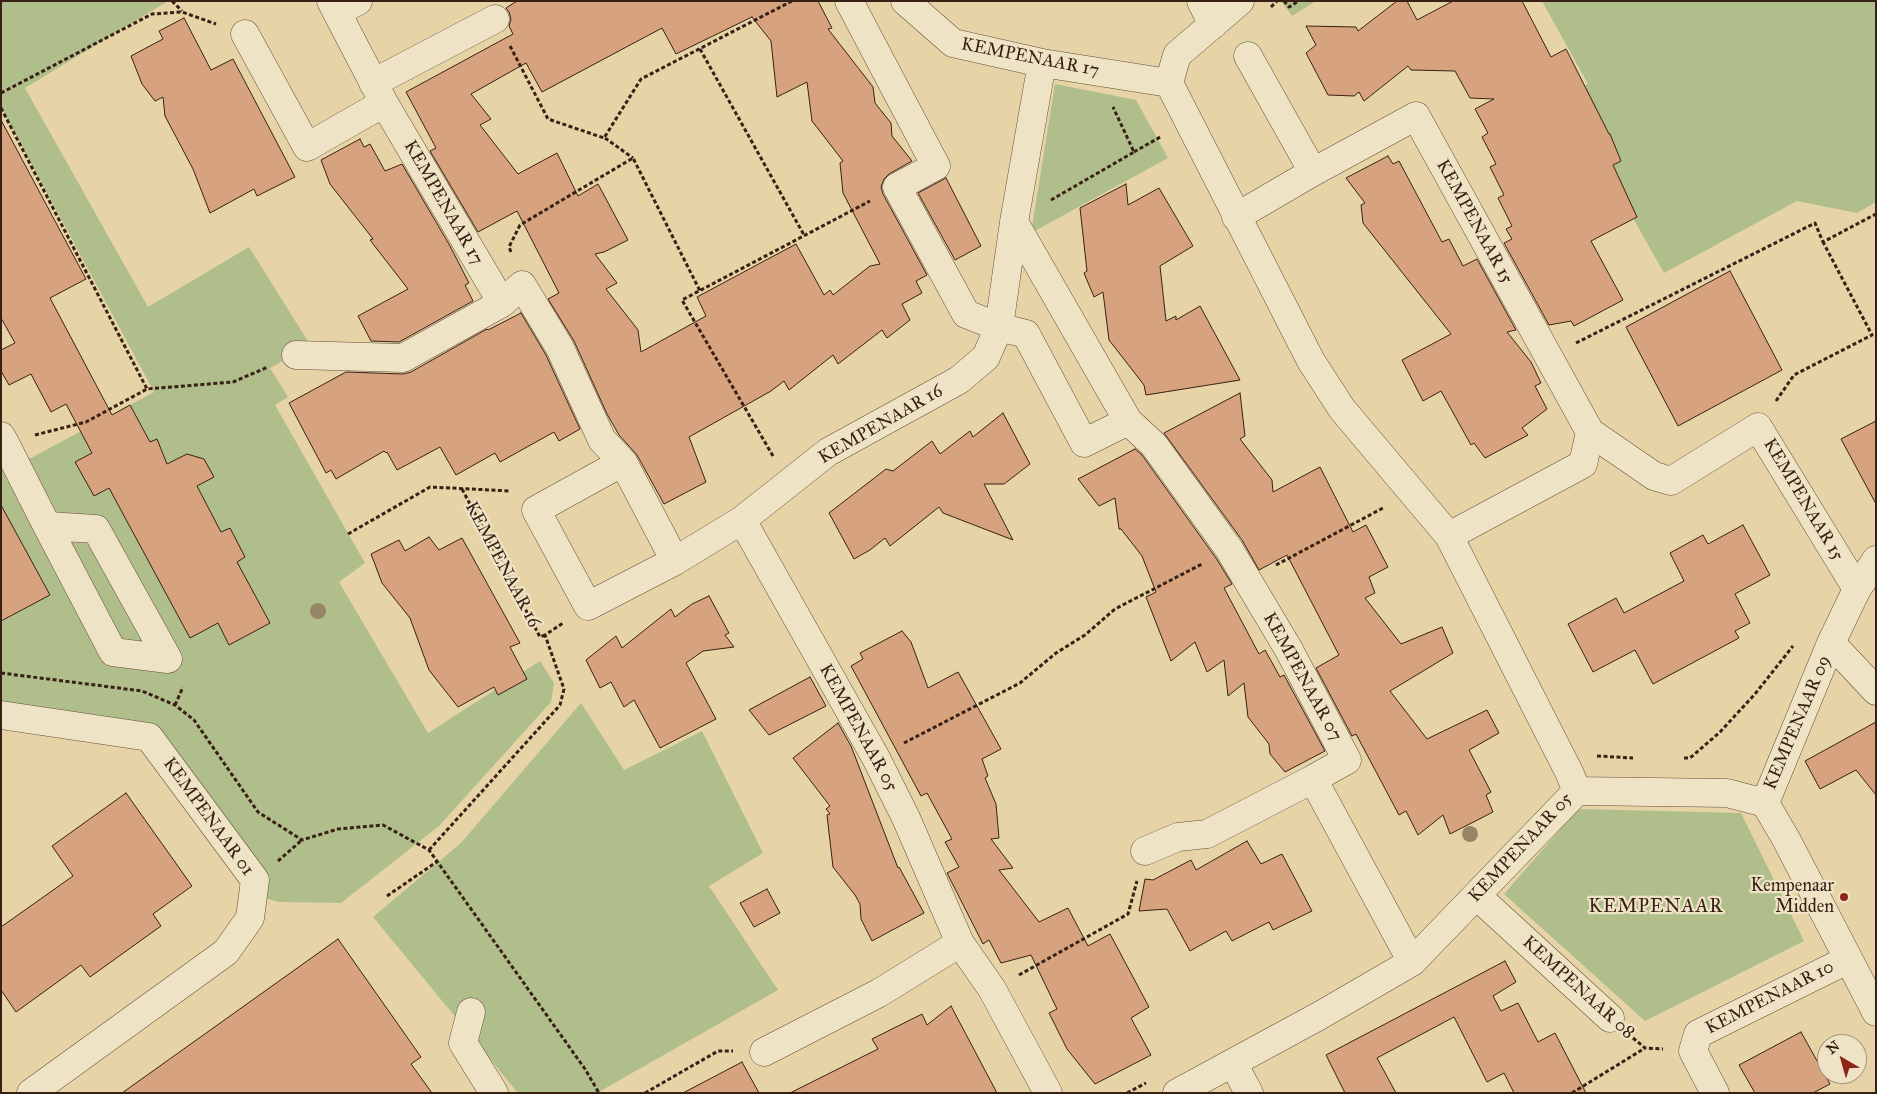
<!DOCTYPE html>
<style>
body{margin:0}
#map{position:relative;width:1877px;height:1094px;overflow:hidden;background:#e6d4a7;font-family:"IM FELL Great Primer",serif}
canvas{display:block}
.frame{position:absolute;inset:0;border:2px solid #382014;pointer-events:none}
.north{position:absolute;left:1817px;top:1034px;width:50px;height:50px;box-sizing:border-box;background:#efe3c6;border:1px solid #a6957f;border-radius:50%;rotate:322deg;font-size:14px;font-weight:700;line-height:20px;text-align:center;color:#382014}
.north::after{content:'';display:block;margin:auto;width:18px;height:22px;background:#8f2418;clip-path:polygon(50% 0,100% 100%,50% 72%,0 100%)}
</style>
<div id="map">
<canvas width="1877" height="1094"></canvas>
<div class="frame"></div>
<div class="north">N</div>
</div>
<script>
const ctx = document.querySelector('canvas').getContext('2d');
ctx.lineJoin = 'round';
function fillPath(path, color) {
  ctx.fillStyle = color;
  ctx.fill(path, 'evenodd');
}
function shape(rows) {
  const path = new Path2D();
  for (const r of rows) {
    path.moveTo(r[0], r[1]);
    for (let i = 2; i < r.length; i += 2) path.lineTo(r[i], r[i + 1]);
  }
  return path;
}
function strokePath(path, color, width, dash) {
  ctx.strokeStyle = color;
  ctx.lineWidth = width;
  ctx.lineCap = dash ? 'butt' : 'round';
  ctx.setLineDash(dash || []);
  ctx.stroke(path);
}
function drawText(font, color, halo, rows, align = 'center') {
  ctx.font = font + ' "IM FELL Great Primer",serif';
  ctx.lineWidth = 4.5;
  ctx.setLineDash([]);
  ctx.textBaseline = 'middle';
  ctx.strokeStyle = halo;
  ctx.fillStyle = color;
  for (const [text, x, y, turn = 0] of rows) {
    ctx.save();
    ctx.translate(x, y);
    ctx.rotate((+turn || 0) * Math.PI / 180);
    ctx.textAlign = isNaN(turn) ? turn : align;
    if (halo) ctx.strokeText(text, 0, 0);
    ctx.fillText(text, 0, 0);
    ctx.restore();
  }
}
fillPath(shape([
 [1,1,168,1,25,88,148,307,249,247,311,346,270,368,288,397,275,405,365,563,339,582,428,733,540,661,554,683,551,702,439,826,341,903,278,902,266,898,145,734,1,710,1,464,7,459,31,458,154,392,1,107],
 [1281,1,1316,1,1292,16],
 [1542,1,1876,1,1876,202,1857,213,1797,201,1664,273,1565,98,1588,84],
 [1055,84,1136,100,1168,158,1031,233],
 [581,703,624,770,702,731,763,853,709,886,778,990,597,1093,518,1093,373,917,461,843],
 [1578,809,1741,813,1804,941,1645,1021,1504,894]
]), '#b0be8b');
const building = shape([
 [517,1,818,1,832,28,828,29,873,87,875,103,891,123,892,136,912,161,889,174,884,179,881,187,883,194,927,275,916,281,922,293,902,304,910,320,887,338,882,330,838,364,833,355,789,390,784,381,771,391,689,437,706,482,664,504,637,455,619,435,607,414,574,341,548,299,559,293,517,211,478,232,430,151,436,148,406,92,513,34,509,26,511,19,509,12,506,8,517,1],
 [752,17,771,41,777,97,807,82,812,121,843,161,840,163,843,193,880,264,870,266,833,295,830,290,824,295,796,244,697,297,706,316,641,352,638,330,606,289,617,283,595,254,604,252,628,240,598,184,578,196,557,153,518,174,480,125,491,119,471,94,526,63,542,92,662,28,676,54,752,17],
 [1397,1,1407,1,1417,20,1453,1,1522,1,1551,57,1566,49,1609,134,1610,134,1621,161,1613,165,1637,217,1591,241,1623,300,1574,326,1571,321,1549,325,1504,243,1512,239,1506,229,1512,226,1498,198,1504,195,1490,167,1496,164,1482,137,1488,133,1475,109,1494,99,1470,98,1455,71,1411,70,1408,66,1364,101,1359,92,1354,96,1328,95,1306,53,1316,45,1306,26,1356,27,1358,31,1397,1],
 [184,18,211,70,233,59,295,177,257,196,254,189,210,213,193,169,165,116,163,97,155,101,142,84,131,56,163,39,159,31,184,18],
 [1,120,86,279,50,298,112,415,130,405,150,442,157,439,167,464,187,454,204,459,214,477,197,486,221,532,230,528,245,557,237,562,270,623,229,645,218,623,190,638,109,488,94,496,75,462,92,453,66,404,51,412,31,374,9,385,1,371,1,350,15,343,1,318,1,120],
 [360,139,364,147,370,144,385,171,402,164,450,246,469,283,465,285,473,301,399,342,371,341,358,316,408,289,370,240,373,239,330,184,321,160,360,139],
 [1388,156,1393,164,1399,161,1442,242,1449,239,1463,266,1477,259,1516,330,1507,332,1531,362,1541,383,1535,386,1547,409,1522,428,1528,435,1485,458,1474,443,1471,445,1441,391,1423,401,1402,360,1451,334,1363,223,1361,205,1365,203,1346,178,1388,156],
 [946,178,981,246,955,260,918,193,946,178],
 [1126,184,1128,205,1159,188,1193,246,1160,266,1166,321,1176,316,1176,320,1200,306,1240,380,1146,395,1144,385,1109,340,1103,292,1094,297,1084,273,1087,271,1080,208,1126,184],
 [1730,271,1782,370,1678,426,1626,327,1730,271],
 [521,313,546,355,580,429,559,441,554,432,500,462,495,453,456,475,440,447,397,470,387,452,386,453,384,451,336,479,331,470,326,473,289,403,346,372,403,374,411,372,487,329,488,330,521,313],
 [1240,393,1245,436,1240,439,1272,480,1273,492,1320,467,1353,532,1366,525,1388,567,1369,577,1375,593,1365,598,1401,644,1442,627,1453,653,1390,691,1427,739,1487,710,1499,733,1469,750,1491,792,1486,795,1493,812,1450,834,1443,815,1418,835,1406,811,1399,815,1356,734,1352,736,1316,668,1339,655,1287,555,1259,570,1242,540,1164,433,1240,393],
 [1003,413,1030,464,1004,484,984,484,1013,540,943,513,939,507,890,546,885,538,870,550,854,559,829,513,886,469,893,471,932,441,940,454,970,431,973,437,1003,413],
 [1876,421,1876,504,1841,439,1876,421],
 [1135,449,1142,455,1216,558,1232,584,1224,588,1259,654,1265,650,1280,677,1284,675,1325,751,1285,772,1270,754,1269,744,1248,717,1244,683,1228,696,1224,660,1207,672,1195,642,1171,661,1146,597,1156,592,1142,556,1121,529,1119,529,1115,498,1099,506,1078,479,1135,449],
 [1,505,50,595,1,621,1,505],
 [1743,525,1770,575,1735,594,1750,623,1735,631,1739,638,1653,684,1635,650,1593,672,1568,624,1616,598,1624,613,1684,581,1670,553,1703,535,1708,544,1743,525],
 [429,537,439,550,462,538,520,643,510,647,527,679,498,695,494,687,458,707,429,670,410,618,382,583,371,554,399,540,405,551,429,537],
 [709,596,729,633,725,635,734,647,703,651,686,663,716,719,660,748,634,700,624,707,611,682,600,688,586,660,616,636,622,648,671,609,675,617,692,604,709,596],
 [902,631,911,642,928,688,958,672,1001,749,982,759,988,776,985,778,996,804,999,838,991,839,1013,868,999,870,1039,922,1068,908,1088,946,1110,934,1149,1007,1131,1018,1151,1055,1095,1084,1067,1049,1049,1013,1057,1009,1031,955,1001,963,989,940,983,944,947,873,959,867,945,842,952,839,927,793,921,796,851,666,863,659,860,653,902,631],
 [810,677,826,706,769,735,749,710,810,677],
 [1876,722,1876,795,1856,770,1820,789,1805,761,1876,722],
 [838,723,851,746,898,868,899,867,924,913,872,941,861,919,860,904,855,895,833,867,827,815,830,814,826,809,830,806,793,758,838,723],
 [126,793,192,886,153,914,161,926,90,977,81,965,16,1012,1,990,1,927,73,876,52,846,126,793],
 [1247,841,1261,864,1282,854,1312,911,1273,930,1269,922,1232,941,1226,931,1190,951,1167,909,1139,911,1145,879,1153,880,1191,860,1196,870,1247,841],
 [767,889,780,913,754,927,740,903,767,889],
 [338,939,421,1057,411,1064,432,1093,122,1093,338,939],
 [1505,961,1516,982,1493,996,1501,1011,1518,1003,1538,1042,1555,1033,1586,1093,1514,1093,1504,1073,1487,1082,1454,1017,1377,1058,1396,1093,1345,1093,1326,1055,1505,961],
 [951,1006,997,1093,790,1093,878,1049,872,1039,922,1014,927,1025,951,1006],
 [1801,1032,1830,1084,1813,1093,1755,1093,1739,1065,1801,1032],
 [742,1062,759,1093,683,1093,742,1062]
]);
fillPath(building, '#d6a37e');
strokePath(building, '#382014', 1);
const minor = shape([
 [849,1,936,166,897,187,966,314,999,327,1026,334,1084,443,1128,421,1154,445,1229,549,1289,650,1347,760,1313,779],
 [905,1,953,43,1042,63,1169,83],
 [1201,1,1213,25],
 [1240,1,1177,55,1169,83,1311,361,1342,409,1449,536,1569,772,1577,791],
 [337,12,358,1],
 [245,34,307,147,384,103,331,1],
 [373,83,495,19],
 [384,103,502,303],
 [1313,172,1416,116,1590,432,1583,464,1449,536],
 [1236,217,1313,172,1248,56],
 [1014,222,1128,421],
 [296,355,403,358,502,303,522,285,560,348,602,440,623,462,675,561],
 [1590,432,1654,476,1671,481,1758,427,1857,589],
 [1,436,5,443,47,526,113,652,168,659,96,529,47,526],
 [623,462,536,510,588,606,675,561,742,520,828,452,959,380,986,357,999,327,1014,222,1042,63],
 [742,520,876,758,906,818,960,943],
 [1831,643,1876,691],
 [1,715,149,737,255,880,250,918,226,952,31,1093],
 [1577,791,1727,793,1765,803,1786,839,1876,1012],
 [1765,803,1831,643,1857,589,1876,560],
 [1145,851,1178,837,1207,834,1313,779,1412,962],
 [1477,896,1610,1018],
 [471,1012,463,1043,494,1093],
 [764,1052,879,993,960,943,992,989,1048,1093],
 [1233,1063,1249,1093],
 [1177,1093,1319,1016,1412,962,1577,791],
 [1715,1093,1693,1051,1698,1034,1847,960]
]);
strokePath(minor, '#644d39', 29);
strokePath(shape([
 [172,1,182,11],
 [1284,1,1289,7,1299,1],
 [1271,7,1277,1],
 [510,46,548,119,604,138,641,79,792,1],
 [700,49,804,235],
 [1,93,152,14,182,12,216,24],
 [1,108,147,389],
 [605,138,633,158],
 [1134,152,1162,136],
 [1051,200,1134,152,1113,107],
 [511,252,509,247,520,225,633,158,700,291],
 [1576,343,1815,223,1823,242,1876,214],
 [1776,401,1794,375,1872,335,1823,242],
 [35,435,86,422,147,389,233,382,268,367],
 [773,456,682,300,870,201],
 [462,489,540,637,545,635],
 [348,534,430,487,510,491],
 [1276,565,1383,508],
 [1,673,142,691,175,705,194,720,258,812,302,840,338,829,383,825,429,850,585,1069,599,1093],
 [175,705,183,687],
 [904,743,1020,683,1056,653,1085,635,1115,609,1202,564],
 [1597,756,1633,758],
 [1684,758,1690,758,1720,732,1755,694,1793,646],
 [429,850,560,705,564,689,545,635,563,623],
 [278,861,302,840],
 [387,896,438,861],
 [1019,975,1128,914,1137,881],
 [1633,1038,1645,1048,1663,1049],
 [645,1093,718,1051,733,1051],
 [1127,1093,1146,1083],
 [1572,1093,1645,1048]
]), '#382014', 3, [4, 2.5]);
strokePath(minor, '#efe3c6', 28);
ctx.fillStyle = '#978767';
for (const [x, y] of [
 [318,611],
 [1470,834]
]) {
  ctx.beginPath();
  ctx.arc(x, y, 8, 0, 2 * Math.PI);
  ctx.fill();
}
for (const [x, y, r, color] of [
 [1844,897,5,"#8f2418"]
]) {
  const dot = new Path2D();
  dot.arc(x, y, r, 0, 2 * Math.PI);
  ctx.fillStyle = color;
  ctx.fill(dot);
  strokePath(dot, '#efe3c6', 2);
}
drawText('18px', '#382014', '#efe3c6', [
 ["KEMPENAAR 17",1030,58,11],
 ["KEMPENAAR 17",443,203,60],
 ["KEMPENAAR 15",1474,222,61],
 ["KEMPENAAR 16",881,425,-30],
 ["KEMPENAAR 15",1803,500,59],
 ["KEMPENAAR 16",502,565,62],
 ["KEMPENAAR 07",1302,677,61],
 ["KEMPENAAR 09",1798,723,-67],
 ["KEMPENAAR 05",858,728,61],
 ["KEMPENAAR 01",208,817,54],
 ["KEMPENAAR 05",1521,848,-47],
 ["KEMPENAAR 08",1578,988,42],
 ["KEMPENAAR 10",1770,998,-27]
]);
drawText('18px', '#382014', '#efe3c6', [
 ["Kempenaar",1834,887],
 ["Midden",1834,908]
], 'right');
ctx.letterSpacing = '1px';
drawText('19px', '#382014', '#efe3c6', [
 ["KEMPENAAR",1656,907]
]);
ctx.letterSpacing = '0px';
</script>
